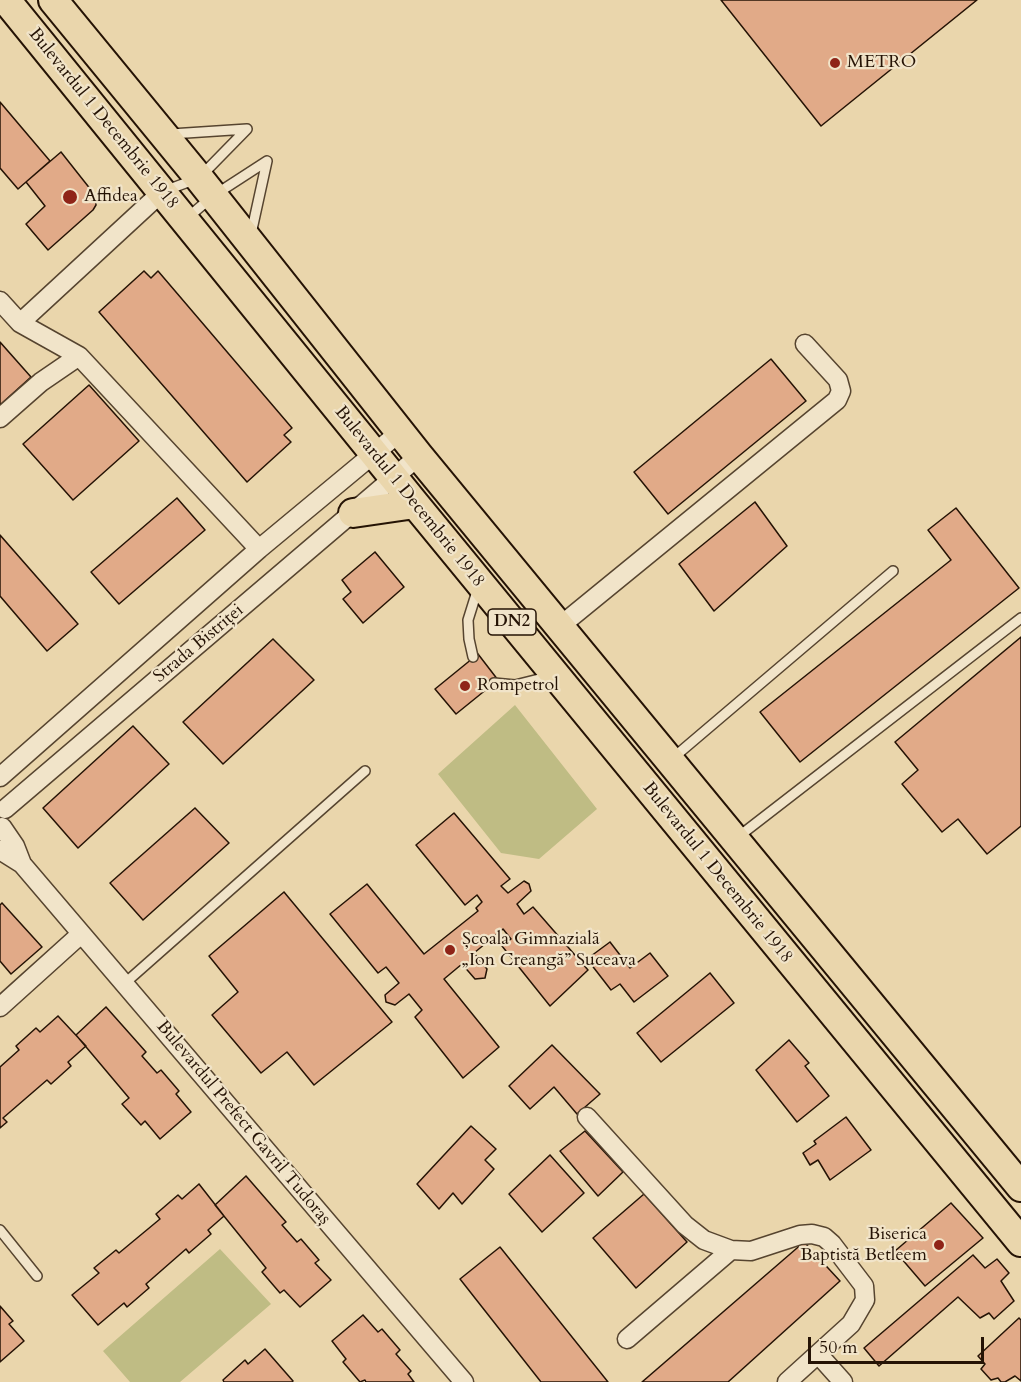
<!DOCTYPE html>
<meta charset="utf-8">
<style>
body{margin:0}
#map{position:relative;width:1021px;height:1382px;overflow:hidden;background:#ead6ac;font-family:Cardo,serif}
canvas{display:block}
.scale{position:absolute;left:808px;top:1337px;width:176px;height:27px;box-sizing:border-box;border:3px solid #251305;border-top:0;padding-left:8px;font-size:18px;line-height:21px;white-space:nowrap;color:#251305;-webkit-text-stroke:4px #f1e4c9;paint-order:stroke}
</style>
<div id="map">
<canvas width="1021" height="1382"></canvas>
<div class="scale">50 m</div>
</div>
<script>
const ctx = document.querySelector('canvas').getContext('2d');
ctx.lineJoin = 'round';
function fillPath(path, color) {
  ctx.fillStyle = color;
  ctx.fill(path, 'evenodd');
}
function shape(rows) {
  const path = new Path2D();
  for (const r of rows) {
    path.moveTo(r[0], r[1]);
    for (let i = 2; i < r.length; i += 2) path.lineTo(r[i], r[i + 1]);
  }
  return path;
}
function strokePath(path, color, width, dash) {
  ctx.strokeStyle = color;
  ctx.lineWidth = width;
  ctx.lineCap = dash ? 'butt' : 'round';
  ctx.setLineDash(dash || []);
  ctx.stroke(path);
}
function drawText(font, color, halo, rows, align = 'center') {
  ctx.font = font + ' Cardo,serif';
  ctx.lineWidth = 4.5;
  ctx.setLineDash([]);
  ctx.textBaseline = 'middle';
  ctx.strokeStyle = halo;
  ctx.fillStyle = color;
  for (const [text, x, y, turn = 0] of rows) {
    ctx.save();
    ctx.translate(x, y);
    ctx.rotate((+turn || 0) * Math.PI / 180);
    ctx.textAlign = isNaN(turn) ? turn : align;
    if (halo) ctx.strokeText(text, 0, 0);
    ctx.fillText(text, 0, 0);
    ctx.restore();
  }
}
fillPath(shape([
 [515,705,597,809,539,859,501,853,438,774],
 [220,1249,271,1304,180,1382,130,1382,103,1351]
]), '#bfbc84');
const building = shape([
 [721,0,977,0,821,126,721,0],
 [0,102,50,161,18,189,0,168,0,102],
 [61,152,95,195,96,205,93,210,48,250,26,224,45,206,26,182,61,152],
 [144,271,151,278,158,271,292,428,284,435,291,442,247,482,99,312,144,271],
 [0,342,31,377,0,405,0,342],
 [771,359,806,401,668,514,634,472,771,359],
 [89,385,139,441,73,500,23,444,89,385],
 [177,498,205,530,119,604,91,572,177,498],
 [755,502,787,546,714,611,679,564,755,502],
 [956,508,1019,588,800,762,760,712,951,560,928,530,956,508],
 [0,535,78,624,47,651,0,596,0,535],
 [375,552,404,587,363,623,343,599,351,592,342,580,375,552],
 [1021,637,1021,826,987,854,958,819,942,832,902,784,918,770,895,742,1021,637],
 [273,639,314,680,223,764,183,722,273,639],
 [478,654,498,680,456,714,435,689,478,654],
 [133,726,169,764,78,848,43,808,133,726],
 [195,808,229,843,143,920,110,883,195,808],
 [454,813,510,879,501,886,508,893,524,881,529,884,531,891,517,904,524,914,533,907,588,970,550,1006,502,946,511,939,503,929,474,953,487,969,485,978,475,979,462,964,444,979,499,1047,463,1078,415,1017,422,1010,409,994,395,1005,386,1002,385,995,399,983,386,967,378,973,330,914,367,884,424,954,478,911,476,908,482,902,477,895,465,905,416,845,454,813],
 [284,892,392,1022,314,1085,287,1052,261,1073,212,1015,238,992,209,956,284,892],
 [2,903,42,947,11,974,0,961,0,905,2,903],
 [610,942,630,968,650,953,668,976,634,1002,620,984,611,990,587,959,610,942],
 [710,973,734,1003,661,1062,637,1033,710,973],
 [106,1007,146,1052,142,1056,157,1073,161,1070,179,1091,176,1094,191,1112,160,1139,145,1121,141,1125,122,1104,129,1098,76,1035,106,1007],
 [58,1016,86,1046,68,1062,71,1066,51,1084,47,1080,3,1118,7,1122,0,1128,0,1067,19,1050,16,1046,36,1028,40,1032,58,1016],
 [789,1040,809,1063,805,1066,829,1096,797,1122,756,1070,789,1040],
 [552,1045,600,1094,577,1114,554,1087,530,1109,509,1086,552,1045],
 [846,1117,871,1150,830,1180,818,1160,810,1165,803,1153,816,1144,814,1141,846,1117],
 [471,1126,496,1149,485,1160,494,1169,462,1204,453,1193,439,1209,417,1184,471,1126],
 [585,1131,623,1172,598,1196,560,1151,585,1131],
 [550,1155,584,1193,542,1232,509,1194,550,1155],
 [246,1176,286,1222,282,1225,297,1242,301,1239,319,1260,315,1263,331,1280,300,1307,284,1290,280,1293,262,1272,266,1268,215,1205,246,1176],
 [199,1184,224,1216,208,1230,211,1234,189,1253,186,1249,146,1284,149,1288,127,1307,124,1303,98,1325,72,1295,99,1273,94,1268,116,1250,119,1253,160,1219,156,1214,178,1195,182,1199,199,1184],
 [644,1194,687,1242,636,1288,593,1238,644,1194],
 [951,1203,983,1238,925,1286,895,1251,951,1203],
 [804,1242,840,1281,728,1382,642,1382,804,1242],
 [500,1247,608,1382,541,1382,460,1279,500,1247],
 [973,1255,985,1268,997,1259,1009,1273,1001,1281,1014,1301,994,1319,989,1313,980,1318,958,1297,879,1366,864,1348,973,1255],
 [0,1306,13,1321,9,1324,24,1341,0,1362,0,1306],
 [363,1315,378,1332,382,1329,400,1350,396,1354,411,1371,408,1374,414,1382,366,1382,365,1380,360,1382,343,1362,346,1359,332,1341,363,1315],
 [1019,1318,1021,1320,1021,1381,1015,1376,1005,1382,1001,1382,998,1378,991,1380,981,1369,985,1364,978,1356,1019,1318],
 [265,1349,293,1381,292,1382,224,1382,223,1380,245,1360,248,1364,265,1349]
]);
fillPath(building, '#e1aa88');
strokePath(building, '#251305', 1.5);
const lane = shape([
 [171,134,247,129],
 [164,191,199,178,247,129],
 [186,219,213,196,267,161],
 [251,234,267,161],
 [473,657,469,639,468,620,478,588],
 [494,683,515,685,551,676],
 [673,758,893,571],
 [738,837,1021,618],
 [124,984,365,771],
 [0,1230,37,1276]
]);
const street = shape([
 [0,301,20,323,79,356,259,549],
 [20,323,162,192],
 [0,418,41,382,79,356],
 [559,627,837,400,841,391,838,380,805,344],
 [0,777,259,549,400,432],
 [5,809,419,456],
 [2,827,15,846,22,864,464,1382],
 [0,850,22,864],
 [0,1007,81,934],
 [587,1117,685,1225,704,1240,731,1250,751,1251,800,1235,812,1234,824,1237,832,1244,864,1286,865,1300,851,1324,787,1382],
 [627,1339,731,1250],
 [818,1354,843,1382]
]);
const primary = shape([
 [6,0,415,504,1021,1242],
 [53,0,199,178,419,456,1021,1187],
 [353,513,415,504]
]);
strokePath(lane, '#56442f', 12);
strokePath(street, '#56442f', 21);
strokePath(primary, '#251305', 32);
strokePath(lane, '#f1e4c9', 9);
strokePath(street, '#f1e4c9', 18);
strokePath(primary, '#ead6ac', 28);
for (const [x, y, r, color] of [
 [835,63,6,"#8f2418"],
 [70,197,8,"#8f2418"],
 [465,686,6,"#8f2418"],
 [450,950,6,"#8f2418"],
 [939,1245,6,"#8f2418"]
]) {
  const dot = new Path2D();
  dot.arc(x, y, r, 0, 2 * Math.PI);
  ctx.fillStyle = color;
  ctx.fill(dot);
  strokePath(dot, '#f1e4c9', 2);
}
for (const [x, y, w] of [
 [512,622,48]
]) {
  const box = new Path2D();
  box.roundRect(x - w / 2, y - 13, w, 26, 4.5);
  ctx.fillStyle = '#f1e4c9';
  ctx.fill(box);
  strokePath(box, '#251305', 1.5);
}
drawText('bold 16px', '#251305', null, [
 ["DN2",512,622]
]);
drawText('18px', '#251305', '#f1e4c9', [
 ["METRO",847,63],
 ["Affidea",84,197],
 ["Rompetrol",477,686],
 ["Școala Gimnazială",462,940],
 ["„Ion Creangă” Suceava",462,961],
 ["Biserica",927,1235,"right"],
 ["Baptistă Betleem",927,1256,"right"]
], 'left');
drawText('18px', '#251305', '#f1e4c9', [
 ["Bulevardul 1 Decembrie 1918",103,119,51],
 ["Bulevardul 1 Decembrie 1918",409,497,51],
 ["Strada Bistriței",199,644,-40],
 ["Bulevardul 1 Decembrie 1918",717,873,51],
 ["Bulevardul Prefect Gavril Tudoraș",243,1123,50]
]);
</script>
